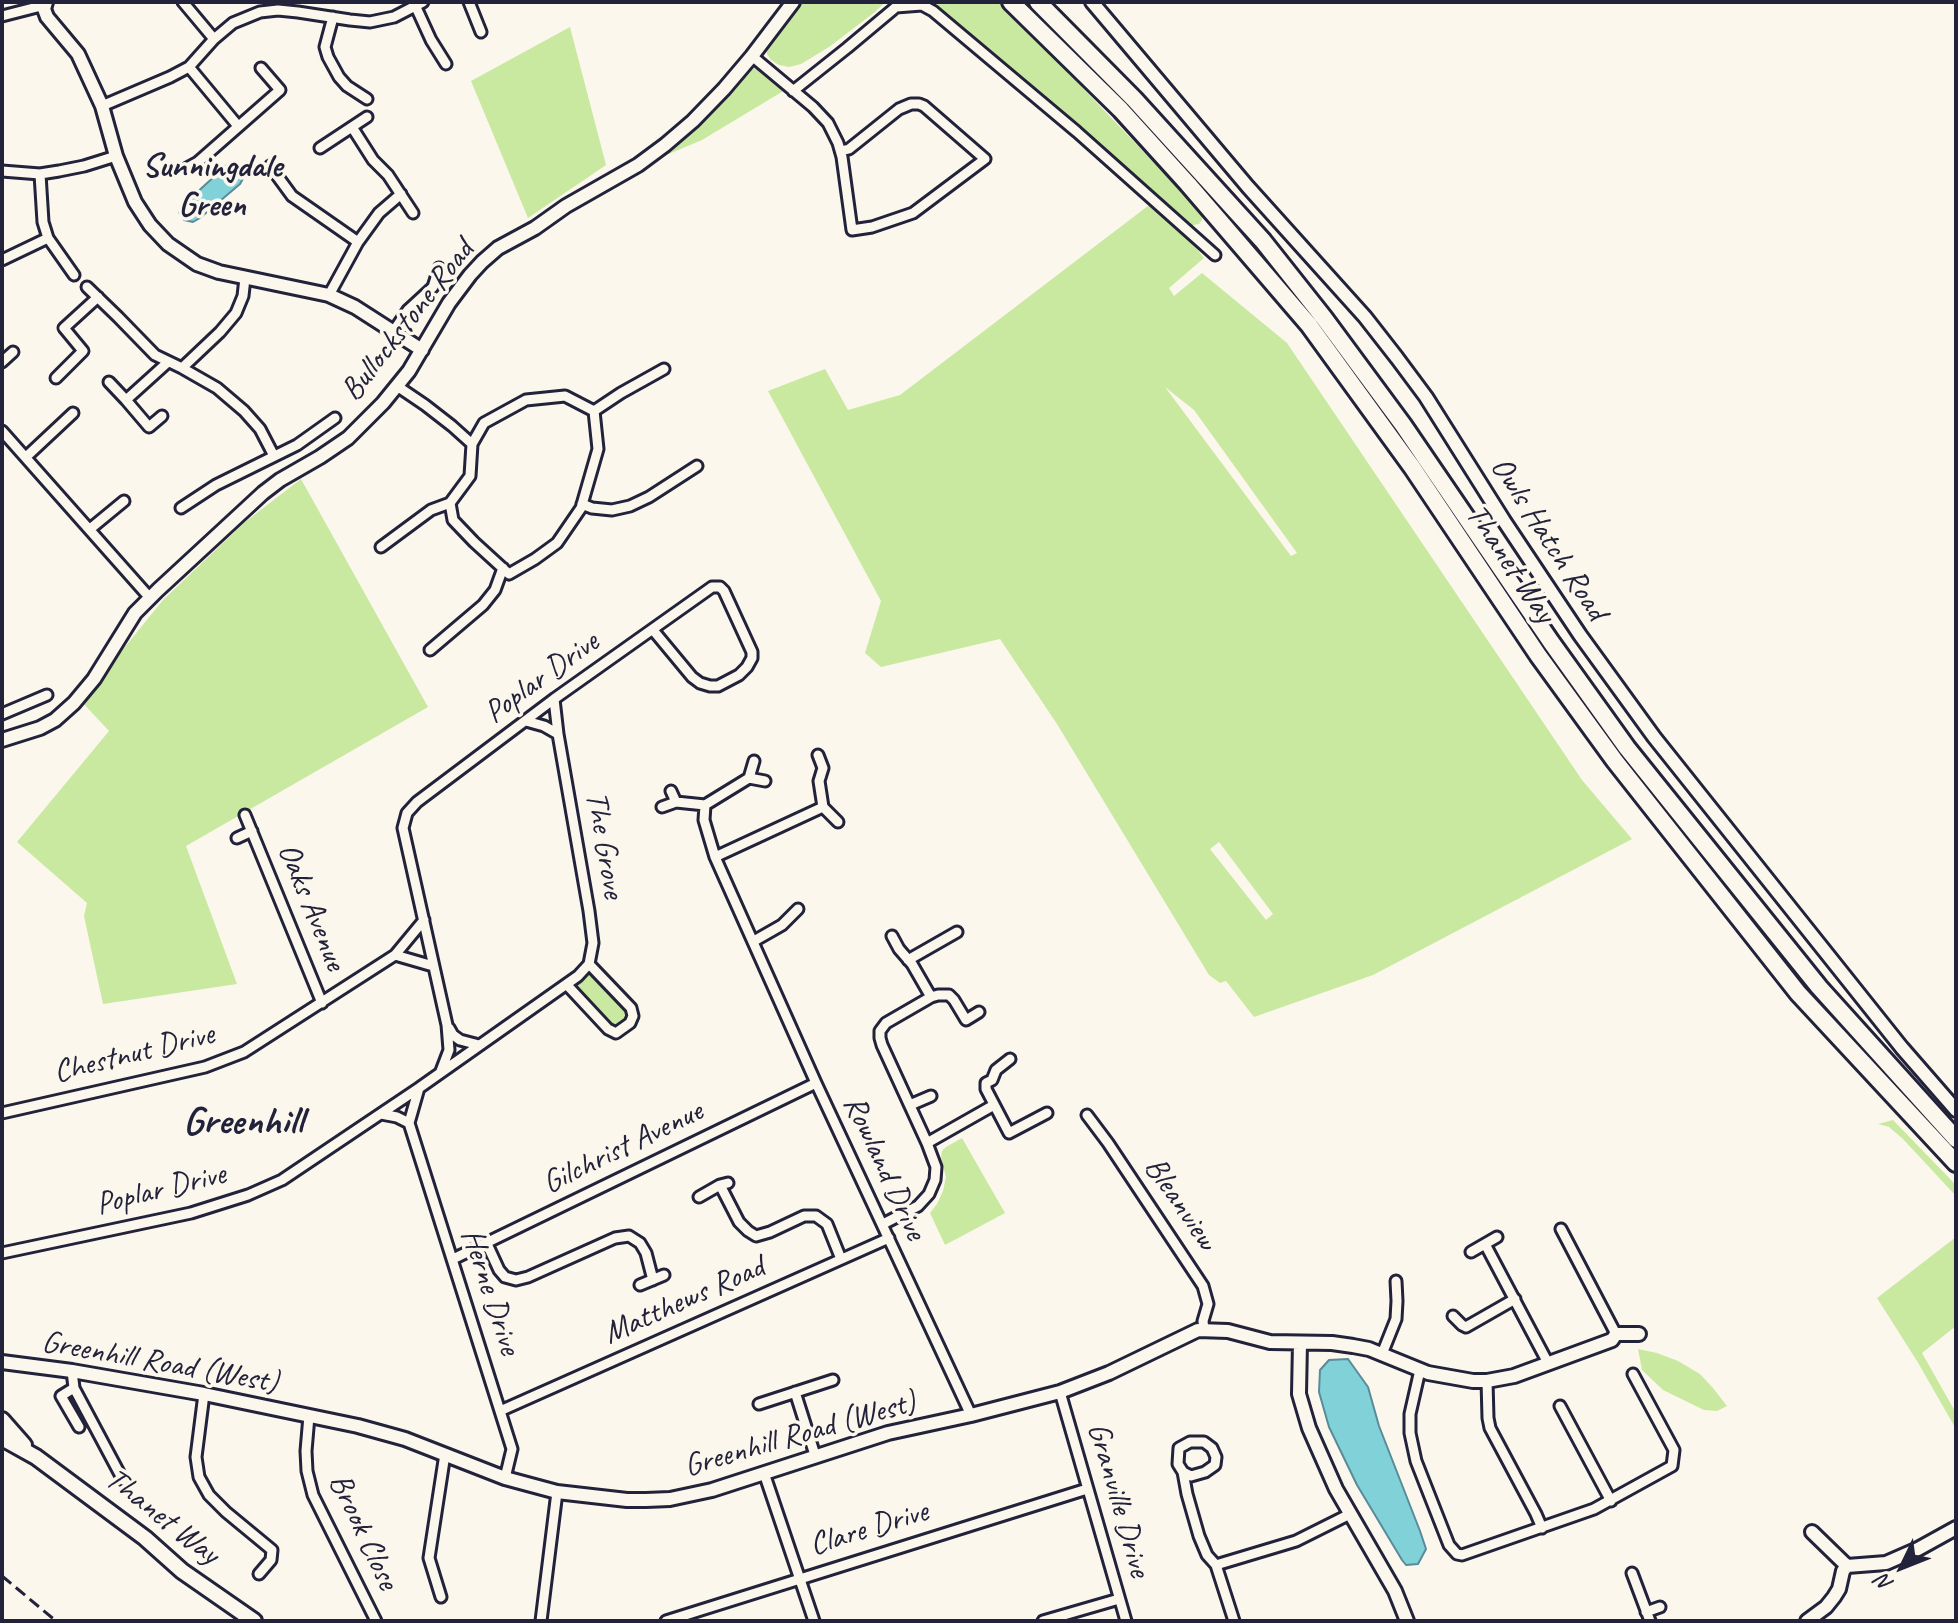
<!DOCTYPE html>
<style>
body{margin:0}
#map{position:relative;width:1958px;height:1623px;overflow:hidden;background:#fbf7ec;font-family:Caveat,sans-serif}
canvas{display:block}
.frame{position:absolute;inset:0;border:4px solid #22223b;pointer-events:none}
.north{position:absolute;left:1862px;top:1527px;width:80px;height:80px;-webkit-text-stroke:6px #fbf7ec;paint-order:stroke;rotate:227deg;font-size:22px;font-weight:700;line-height:32px;text-align:center;color:#22223b}
.north::after{content:'';display:block;margin:auto;width:28px;height:36px;background:#22223b;clip-path:polygon(50% 0,100% 100%,50% 72%,0 100%)}
</style>
<div id="map">
<canvas width="1958" height="1623"></canvas>
<div class="frame"></div>
<div class="north">N</div>
</div>
<script>
const ctx = document.querySelector('canvas').getContext('2d');
ctx.lineJoin = 'round';
function fillPath(path, color) {
  ctx.fillStyle = color;
  ctx.fill(path, 'evenodd');
}
function shape(rows) {
  const path = new Path2D();
  for (const r of rows) {
    path.moveTo(r[0], r[1]);
    for (let i = 2; i < r.length; i += 2) path.lineTo(r[i], r[i + 1]);
  }
  return path;
}
function strokePath(path, color, width, dash) {
  ctx.strokeStyle = color;
  ctx.lineWidth = width;
  ctx.lineCap = dash ? 'butt' : 'round';
  ctx.setLineDash(dash || []);
  ctx.stroke(path);
}
function drawText(font, color, halo, rows, align = 'center') {
  ctx.font = font + ' Caveat,sans-serif';
  ctx.lineWidth = 7;
  ctx.setLineDash([]);
  ctx.textBaseline = 'middle';
  ctx.strokeStyle = halo;
  ctx.fillStyle = color;
  for (const [text, x, y, turn = 0] of rows) {
    ctx.save();
    ctx.translate(x, y);
    ctx.rotate((+turn || 0) * Math.PI / 180);
    ctx.textAlign = isNaN(turn) ? turn : align;
    if (halo) ctx.strokeText(text, 0, 0);
    ctx.fillText(text, 0, 0);
    ctx.restore();
  }
}
fillPath(shape([
 [796,2,885,2,875,12,829,47,801,64,789,67,779,65,771,60,767,54,766,46],
 [930,2,998,2,1078,83,1202,213,1202,220,1199,224,1189,226,1182,221,1105,151,1010,69,960,30],
 [570,27,606,165,528,218,471,81],
 [752,68,758,69,785,90,702,140,657,159,654,157,745,70],
 [1157,199,1204,258,1169,288,1174,296,1202,273,1287,343,1582,780,1632,839,1373,975,1254,1017,1226,981,1220,983,1209,975,1057,724,1000,639,881,667,865,653,881,601,768,391,825,369,848,410,900,395],
 [1165,387,1194,410,1297,553,1291,556],
 [1219,842,1273,914,1266,920,1210,849],
 [301,479,428,707,186,846,237,984,103,1004,84,916,87,903,17,842,109,731,81,701,163,600,245,522],
 [589,964,633,1016,616,1033,567,985],
 [1893,1120,1956,1185,1956,1196,1903,1139,1889,1127,1878,1124],
 [962,1138,1005,1213,945,1245,930,1213,937,1204,943,1191,946,1177,941,1157,942,1151,946,1147],
 [1956,1237,1956,1326,1922,1353,1956,1413,1956,1429,1917,1361,1877,1298],
 [1638,1349,1657,1353,1678,1361,1700,1374,1713,1388,1727,1406,1717,1411,1704,1410,1663,1390,1642,1370]
]), '#c9e9a1');
const water = shape([
 [229,163,242,167,246,173,240,184,200,218,193,222,184,220,179,213,182,206,229,163],
 [1348,1359,1368,1387,1379,1426,1420,1531,1426,1549,1418,1564,1406,1565,1402,1560,1357,1485,1329,1427,1319,1392,1320,1370,1329,1360,1348,1359]
]);
fillPath(water, '#80d1d8');
strokePath(water, '#5a8b99', 2);
const street = shape([
 [183,2,214,39],
 [469,2,481,32],
 [415,5,431,40,446,64],
 [2,16,45,5],
 [333,17,325,47,328,57,339,77,347,86,367,99],
 [752,56,813,107,828,123,838,143,842,157,852,230,872,227,913,213,985,159,924,106,919,104,911,104,899,109,849,149,841,151],
 [189,67,238,126],
 [793,91,847,48,896,7,922,5,933,11,1077,132,1215,255],
 [102,106,170,77,189,67,214,39,233,23,260,12,278,10,298,12,350,20,370,22,394,17,423,2],
 [352,127,373,160,388,175,413,213],
 [320,148,367,117],
 [270,166,292,196,358,242],
 [187,168,198,162,280,90,261,68],
 [2,171,40,174,59,171,84,166,116,156],
 [40,174,43,222,48,238,74,275],
 [2,260,48,238],
 [87,287,118,317,155,355,182,368,217,388,244,411,260,429,274,456],
 [329,295,358,242,379,213,401,194],
 [393,332,408,310,433,287,439,268],
 [2,362,13,352],
 [182,368,220,332,236,313,243,296,245,278],
 [56,378,83,351,64,328,98,297],
 [109,382,126,400,168,362],
 [397,386,425,405,452,426,472,444],
 [565,396,594,411,598,449,581,508,557,543,535,559,509,574,474,542,453,520,450,503,470,476,472,444,484,423,526,400,565,396],
 [126,400,149,427,162,416],
 [594,411,621,393,664,369],
 [2,431,150,598],
 [26,457,73,413],
 [582,504,592,508,612,510,630,506,649,497,697,466],
 [181,508,216,485,297,445,335,418],
 [90,529,124,501],
 [381,547,431,510,450,503],
 [430,650,483,605,495,590,503,568],
 [2,714,47,695],
 [526,721,544,726,558,734],
 [749,778,765,781],
 [671,791,676,802],
 [705,805,704,820,715,857,816,1083,971,1415],
 [662,807,676,802,705,805,749,778,754,761],
 [823,807,838,822],
 [245,815,322,1003],
 [237,838,252,831],
 [715,857,823,807,819,781,823,768,818,755],
 [892,936,899,949,912,964,931,997],
 [754,941,782,925,798,909],
 [395,955,433,966],
 [908,960,957,932],
 [567,985,608,1029,616,1033,630,1023,633,1016,631,1008,589,964],
 [449,1028,453,1035,460,1040,479,1045],
 [1010,1059,996,1070,992,1080,986,1083,986,1089,1009,1133,1047,1113],
 [441,1071,449,1050,447,1025,403,828,407,813,417,802,554,699,712,587,720,587,724,591,752,652,752,658,747,667,739,675,718,686,710,686,700,683,692,677,653,630],
 [419,1088,409,1123,512,1449,505,1478],
 [910,1105,931,1096],
 [2,1113,205,1067,244,1052,395,955,424,920],
 [381,1114,397,1117,409,1123],
 [1087,1115,1108,1143,1203,1286,1208,1304,1203,1321,1204,1329],
 [927,1143,994,1105],
 [720,1185,739,1222,748,1231,756,1236,770,1232,804,1216,816,1216,827,1224,841,1259],
 [699,1197,720,1185,728,1183],
 [883,1224,918,1206,929,1194,935,1180,936,1167,927,1143,882,1045,880,1038,880,1031,886,1023,931,997,938,995,949,995,954,1000,966,1020,979,1012],
 [1561,1229,1616,1334],
 [487,1244,499,1270,505,1277,516,1280,528,1277,615,1238,629,1236,640,1243,646,1253,653,1280],
 [1485,1244,1548,1363],
 [1471,1252,1497,1237],
 [2,1253,191,1213,248,1195,282,1180,419,1088,578,976,589,964,593,943,589,911,558,734,554,699],
 [453,1259,816,1083],
 [640,1285,664,1275],
 [1453,1316,1462,1325,1466,1327,1515,1299],
 [1382,1354,1396,1319,1397,1301,1396,1281],
 [1420,1370,1410,1414,1410,1433,1416,1461,1449,1545,1457,1554,1462,1555,1594,1509,1672,1466,1674,1450,1633,1374],
 [72,1371,74,1388,61,1396,79,1427],
 [1487,1381,1488,1418,1490,1428,1536,1514,1542,1528],
 [74,1388,123,1480],
 [795,1392,815,1455],
 [1060,1392,1126,1621],
 [204,1394,196,1457,199,1477,209,1495,226,1512,272,1550,271,1560,259,1574],
 [759,1404,833,1380],
 [1560,1406,1611,1501],
 [500,1411,889,1238],
 [309,1416,306,1451,307,1471,313,1495,376,1621],
 [1183,1472,1191,1476,1205,1472,1215,1465,1216,1457,1212,1448,1204,1442,1190,1442,1179,1448,1178,1464,1183,1472,1187,1494,1199,1536,1207,1555,1216,1565,1234,1621],
 [764,1473,814,1621],
 [1216,1565,1296,1541,1350,1514],
 [1632,1573,1650,1621],
 [441,1597,429,1558,445,1454],
 [1646,1612,1660,1607],
 [541,1621,557,1492],
 [666,1621,1087,1489],
 [1043,1621,1119,1599]
]);
const secondary = shape([
 [46,2,44,9,47,17,78,54,102,106,116,156,135,202,150,225,168,244,197,264,219,272,329,295,355,307,422,350],
 [1092,2,1248,187,1365,317,1397,358,1426,397,1504,521,1580,635,1654,737,1902,1048,1956,1110],
 [2,740,40,728,55,720,74,703,94,679,135,613,158,590,263,493,280,480,320,457,348,438,383,403,409,371,449,303,470,275,482,262,498,248,535,228,566,206,638,165,665,145,693,121,724,89,752,56,793,2],
 [1300,1343,1299,1394,1309,1428,1336,1489,1395,1591,1407,1621],
 [2,1362,72,1371,204,1394,358,1426,405,1439,505,1478,557,1492,627,1500,646,1500,670,1499,712,1490,888,1433,971,1415,1060,1392,1109,1373,1198,1330,1228,1331,1270,1342,1332,1343,1353,1346,1369,1349,1428,1373,1473,1381,1487,1381,1514,1376,1612,1340,1616,1334,1639,1334],
 [1812,1532,1847,1566],
 [1807,1621,1826,1607,1834,1597,1839,1589,1843,1571,1847,1566,1886,1563,1918,1549,1956,1528]
]);
const primary = shape([
 [2,1420,24,1445],
 [2,1438,36,1457,145,1538,182,1571,254,1621]
]);
const highway = shape([
 [1011,2,1121,110,1188,184,1309,325,1412,467,1538,655,1615,761,1798,993,1956,1163],
 [1038,2,1134,99,1263,241,1324,318,1403,425,1551,642,1627,748,1819,987,1956,1139]
]);
strokePath(street, '#22223b', 15);
strokePath(secondary, '#22223b', 18);
strokePath(primary, '#22223b', 20);
strokePath(highway, '#22223b', 22);
strokePath(street, '#fbf7ec', 9);
strokePath(secondary, '#fbf7ec', 12);
strokePath(primary, '#fbf7ec', 14);
strokePath(highway, '#fbf7ec', 16);
strokePath(shape([
 [2,1576,56,1621]
]), '#22223b', 3, [12, 6]);
drawText('32px', '#22223b', '#fbf7ec', [
 ["Bullockstone Road",408,321,-52],
 ["Owls Hatch Road",1548,539,57],
 ["Thanet Way",1510,564,56],
 ["Poplar Drive",542,678,-36],
 ["The Grove",604,845,80],
 ["Oaks Avenue",311,907,68],
 ["Chestnut Drive",134,1054,-14],
 ["Gilchrist Avenue",623,1148,-26],
 ["Rowland Drive",884,1168,65],
 ["Poplar Drive",161,1190,-14],
 ["Bleanview",1180,1204,56],
 ["Herne Drive",490,1292,72],
 ["Matthews Road",684,1301,-24],
 ["Greenhill Road (West)",160,1363,10],
 ["Greenhill Road (West)",800,1435,-16],
 ["Granville Drive",1118,1500,74],
 ["Thanet Way",162,1517,38],
 ["Clare Drive",869,1529,-17],
 ["Brook Close",363,1532,65]
]);
drawText('bold 34px', '#22223b', '#fbf7ec', [
 ["Sunningdale",212,167],
 ["Green",212,206]
]);
drawText('bold 40px', '#22223b', '#fbf7ec', [
 ["Greenhill",243,1123]
]);
</script>
